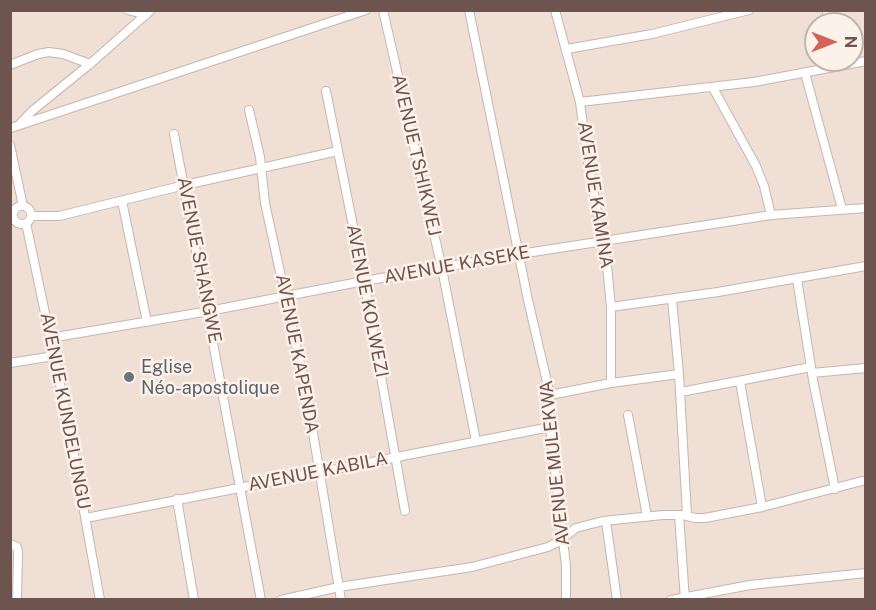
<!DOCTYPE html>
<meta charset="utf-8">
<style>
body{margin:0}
#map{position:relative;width:876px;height:610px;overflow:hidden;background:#f9eee5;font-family:"Public Sans",sans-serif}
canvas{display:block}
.frame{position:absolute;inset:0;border:12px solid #6e544e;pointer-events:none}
.north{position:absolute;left:804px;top:12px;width:60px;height:60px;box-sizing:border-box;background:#fcf2ea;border:2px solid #c3b3ac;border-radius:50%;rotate:90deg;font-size:16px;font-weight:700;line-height:24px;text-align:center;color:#6e544e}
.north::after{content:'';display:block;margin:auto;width:21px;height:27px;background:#d36259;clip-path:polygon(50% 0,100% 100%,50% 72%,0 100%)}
</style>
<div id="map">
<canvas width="876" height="610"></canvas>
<div class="frame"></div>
<div class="north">N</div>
</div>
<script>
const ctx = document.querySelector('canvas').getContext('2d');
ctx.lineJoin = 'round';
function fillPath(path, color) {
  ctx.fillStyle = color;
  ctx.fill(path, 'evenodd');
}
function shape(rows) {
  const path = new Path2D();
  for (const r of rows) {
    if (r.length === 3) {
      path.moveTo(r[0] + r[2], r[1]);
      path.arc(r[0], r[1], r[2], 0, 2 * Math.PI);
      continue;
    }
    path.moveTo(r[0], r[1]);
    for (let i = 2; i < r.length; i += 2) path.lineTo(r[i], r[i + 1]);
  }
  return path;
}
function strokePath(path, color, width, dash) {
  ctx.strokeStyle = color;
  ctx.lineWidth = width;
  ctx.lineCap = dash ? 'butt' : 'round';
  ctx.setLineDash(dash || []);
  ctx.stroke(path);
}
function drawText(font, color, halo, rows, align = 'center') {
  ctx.font = font + ' "Public Sans",sans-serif';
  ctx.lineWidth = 5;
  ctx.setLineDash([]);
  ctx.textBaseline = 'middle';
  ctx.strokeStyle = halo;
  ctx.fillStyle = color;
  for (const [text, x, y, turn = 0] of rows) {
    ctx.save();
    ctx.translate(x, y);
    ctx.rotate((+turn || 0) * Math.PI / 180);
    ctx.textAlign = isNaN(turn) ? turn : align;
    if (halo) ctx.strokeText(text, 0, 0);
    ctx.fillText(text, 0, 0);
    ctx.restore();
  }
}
fillPath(shape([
 [11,11,865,11,865,599,11,599],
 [816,24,852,24,852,60,816,60]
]), '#efdfd4');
const minor = shape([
 [128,10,146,15],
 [383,10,442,269,476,441],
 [469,10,528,300,550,395,550,427,566,566,566,600],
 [555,10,580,102,587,156,607,266,611,307,611,383],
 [826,10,832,24],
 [567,49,652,34,749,10],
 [10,65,38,54,49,52,63,54,90,64],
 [805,73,842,209],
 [713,88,756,166,764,186,771,215],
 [326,91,364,281,405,511],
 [580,102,754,82,866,61],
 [249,110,260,157,265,203,306,391,341,600],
 [19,125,32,111,90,64,151,10],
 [11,128,366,10],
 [174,134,261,600],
 [10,145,23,206],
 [122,201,147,322],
 [22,215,9],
 [31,216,59,216,185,185,338,151],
 [26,223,68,422,100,600],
 [797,279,813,380,835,489],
 [672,299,679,374,687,515],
 [611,307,718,292,866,266],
 [50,338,209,311,364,281,520,254,771,215,866,208],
 [10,363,54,356],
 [812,373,866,368],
 [740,382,762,507],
 [681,392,811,367],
 [550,395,611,383,679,374],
 [628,415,647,516],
 [177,499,194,600],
 [679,515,685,600],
 [86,518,550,427],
 [606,521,617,600],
 [10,544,17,547,18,552,17,600],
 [281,600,339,587,472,567,548,547,558,542,576,528,603,521,663,515,683,515,695,518,705,518,762,507,866,480],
 [671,600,750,585,866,573]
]);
strokePath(minor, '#c8b5ad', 10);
strokePath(minor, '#fff', 8);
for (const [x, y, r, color] of [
 [129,377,6,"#6b7280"]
]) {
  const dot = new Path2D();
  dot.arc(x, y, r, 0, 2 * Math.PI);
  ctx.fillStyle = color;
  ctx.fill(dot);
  strokePath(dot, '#fcf2ea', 2);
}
drawText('18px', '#6e544e', '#fcf2ea', [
 ["AVENUE TSHIKWEJ",416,155,77],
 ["AVENUE KAMINA",595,195,81],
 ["AVENUE SHANGWE",199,260,79],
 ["AVENUE KASEKE",457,265,-10],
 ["AVENUE KOLWEZI",367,301,79],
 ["AVENUE KAPENDA",297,354,79],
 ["AVENUE KUNDELUNGU",65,411,79],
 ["AVENUE MULEKWA",555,463,-96],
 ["AVENUE KABILA",318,472,-11]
]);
drawText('18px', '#5b616d', '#fcf2ea', [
 ["Eglise",141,367],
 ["Néo-apostolique",141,388]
], 'left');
</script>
